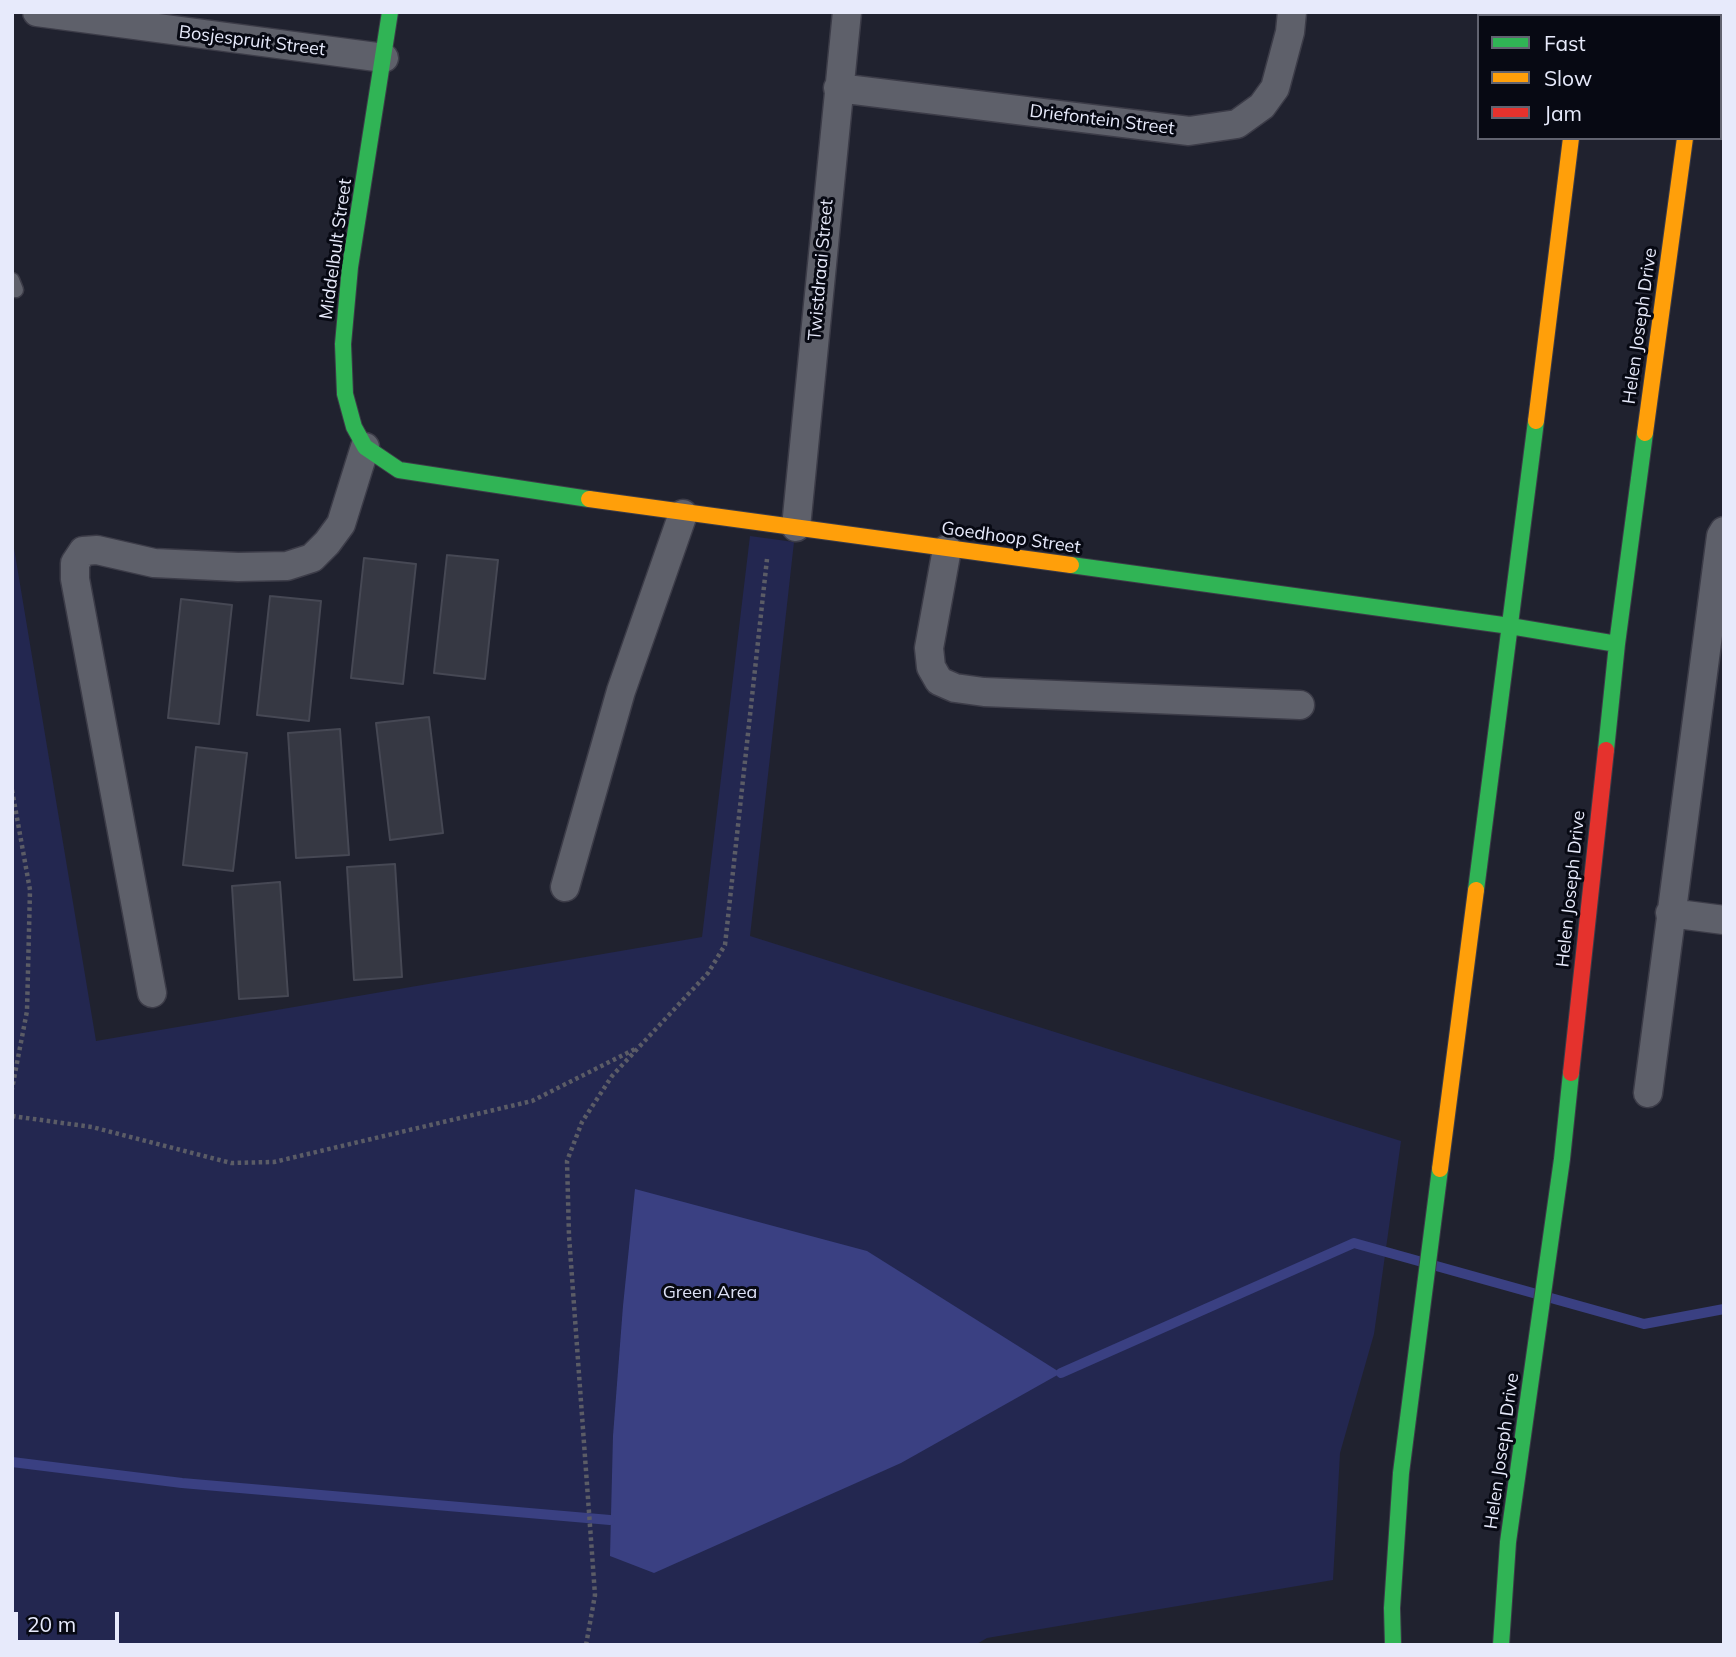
<!DOCTYPE html>
<style>
body{margin:0}
#map{position:relative;width:1736px;height:1657px;overflow:hidden;background:#20222f;font-family:Mulish,sans-serif}
canvas{display:block}
.frame{position:absolute;inset:0;border:14px solid #e7eafb;pointer-events:none}
.legend{position:absolute;left:1477px;top:14px;width:245px;height:126px;box-sizing:border-box;background:#070913;border:2px solid #616370;margin:0;padding:9px 12px;list-style:none;font-size:21px;color:#e7eafb}
.legend li{display:flex;align-items:center;gap:14px;height:35px}
.legend b{width:35px;border:2px solid #616370}
.scale{position:absolute;left:14px;top:1612px;width:105px;height:32px;box-sizing:border-box;border:4px solid #e7eafb;border-top:0;padding-left:9px;font-size:21px;line-height:24px;white-space:nowrap;color:#e7eafb;-webkit-text-stroke:5px #070913;paint-order:stroke}
</style>
<div id="map">
<canvas width="1736" height="1657"></canvas>
<div class="frame"></div>
<ul class="legend">
<li><b style="height:9px;background:#30b455"></b>Fast</li>
<li><b style="height:9px;background:#ff9f0a"></b>Slow</li>
<li><b style="height:9px;background:#e5322d"></b>Jam</li>
</ul>
<div class="scale">20 m</div>
</div>
<script>
const ctx = document.querySelector('canvas').getContext('2d');
ctx.lineJoin = 'round';
function fillPath(path, color) {
  ctx.fillStyle = color;
  ctx.fill(path, 'evenodd');
}
function shape(rows) {
  const path = new Path2D();
  for (const r of rows) {
    path.moveTo(r[0], r[1]);
    for (let i = 2; i < r.length; i += 2) path.lineTo(r[i], r[i + 1]);
  }
  return path;
}
function strokePath(path, color, width, dash) {
  ctx.strokeStyle = color;
  ctx.lineWidth = width;
  ctx.lineCap = dash ? 'butt' : 'round';
  ctx.setLineDash(dash || []);
  ctx.stroke(path);
}
function drawText(font, color, halo, rows, align = 'center') {
  ctx.font = font + ' Mulish,sans-serif';
  ctx.lineWidth = 6;
  ctx.setLineDash([]);
  ctx.textBaseline = 'middle';
  ctx.strokeStyle = halo;
  ctx.fillStyle = color;
  for (const [text, x, y, turn = 0] of rows) {
    ctx.save();
    ctx.translate(x, y);
    ctx.rotate((+turn || 0) * Math.PI / 180);
    ctx.textAlign = isNaN(turn) ? turn : align;
    if (halo) ctx.strokeText(text, 0, 0);
    ctx.fillText(text, 0, 0);
    ctx.restore();
  }
}
fillPath(shape([
 [12,536,96,1041,702,937,750,536,794,542,750,936,1401,1141,1374,1334,1340,1453,1333,1580,987,1638,975,1645,12,1645]
]), '#232750');
fillPath(shape([
 [635,1189,867,1251,1061,1373,901,1463,654,1573,610,1556,613,1436,623,1306]
]), '#3a4082');
strokePath(shape([
 [1061,1373,1354,1243,1644,1324,1724,1309],
 [12,1462,182,1483,610,1520]
]), '#3a4082', 10);
const building = shape([
 [447,555,498,560,485,679,434,673,447,555],
 [364,558,416,564,403,684,351,678,364,558],
 [270,596,321,601,309,721,257,715,270,596],
 [181,599,232,605,219,724,168,718,181,599],
 [429,717,443,833,390,840,376,723,429,717],
 [340,729,349,855,296,858,288,733,340,729],
 [196,747,247,753,233,871,183,865,196,747],
 [395,864,402,977,354,980,347,867,395,864],
 [280,882,288,996,239,999,232,886,280,882]
]);
fillPath(building, '#363843');
strokePath(building, '#464854', 2);
const lane = shape([
 [12,280,16,290]
]);
const street = shape([
 [37,12,384,58],
 [838,88,1189,131,1237,124,1262,106,1275,88,1290,32,1292,12],
 [796,527,847,12],
 [947,549,929,648,931,667,939,681,955,688,984,692,1300,705],
 [565,887,621,691,683,514],
 [1670,913,1724,920],
 [152,993,75,579,75,563,83,551,97,550,154,563,238,567,287,566,312,558,327,543,341,524,365,447],
 [1648,1093,1721,536,1724,531]
]);
const fast = shape([
 [390,12,350,267,343,344,345,394,354,427,365,447,399,470,589,499],
 [1585,12,1585,16],
 [1071,565,1510,626,1617,644],
 [1606,750,1617,644,1645,433],
 [1476,890,1536,421],
 [1393,1645,1392,1608,1401,1473,1440,1169],
 [1501,1645,1508,1542,1562,1159,1571,1073]
]);
const slow = shape([
 [1701,12,1701,16],
 [1536,421,1571,138],
 [1645,433,1685,138],
 [589,499,1071,565],
 [1440,1169,1476,890]
]);
const jam = shape([
 [1571,1073,1606,750]
]);
strokePath(lane, '#3c3c48', 17);
strokePath(street, '#3c3c48', 31);
strokePath(fast, '#3c3c48', 18);
strokePath(slow, '#3c3c48', 18);
strokePath(jam, '#3c3c48', 18);
strokePath(shape([
 [12,790,30,890,27,1011,12,1089],
 [12,1116,92,1127,231,1163,274,1162,532,1101,637,1048],
 [586,1645,595,1595,569,1236,567,1161,582,1122,612,1076,708,973,725,945,767,559]
]), '#5b5c66', 4.5, [3.5, 3.5]);
strokePath(lane, '#5e606a', 14);
strokePath(street, '#5e606a', 28);
strokePath(fast, '#30b455', 16);
strokePath(slow, '#ff9f0a', 16);
strokePath(jam, '#e5322d', 16);
drawText('18px', '#e7eafb', '#070913', [
 ["Bosjespruit Street",252,41,7],
 ["Driefontein Street",1102,120,7],
 ["Middelbult Street",336,249,-82],
 ["Twistdraai Street",821,270,-85],
 ["Helen Joseph Drive",1640,326,-82],
 ["Goedhoop Street",1011,538,8],
 ["Helen Joseph Drive",1571,889,-84],
 ["Helen Joseph Drive",1502,1451,-82]
]);
drawText('18px', '#dde1f6', '#070913', [
 ["Green Area",710,1293]
]);
</script>
